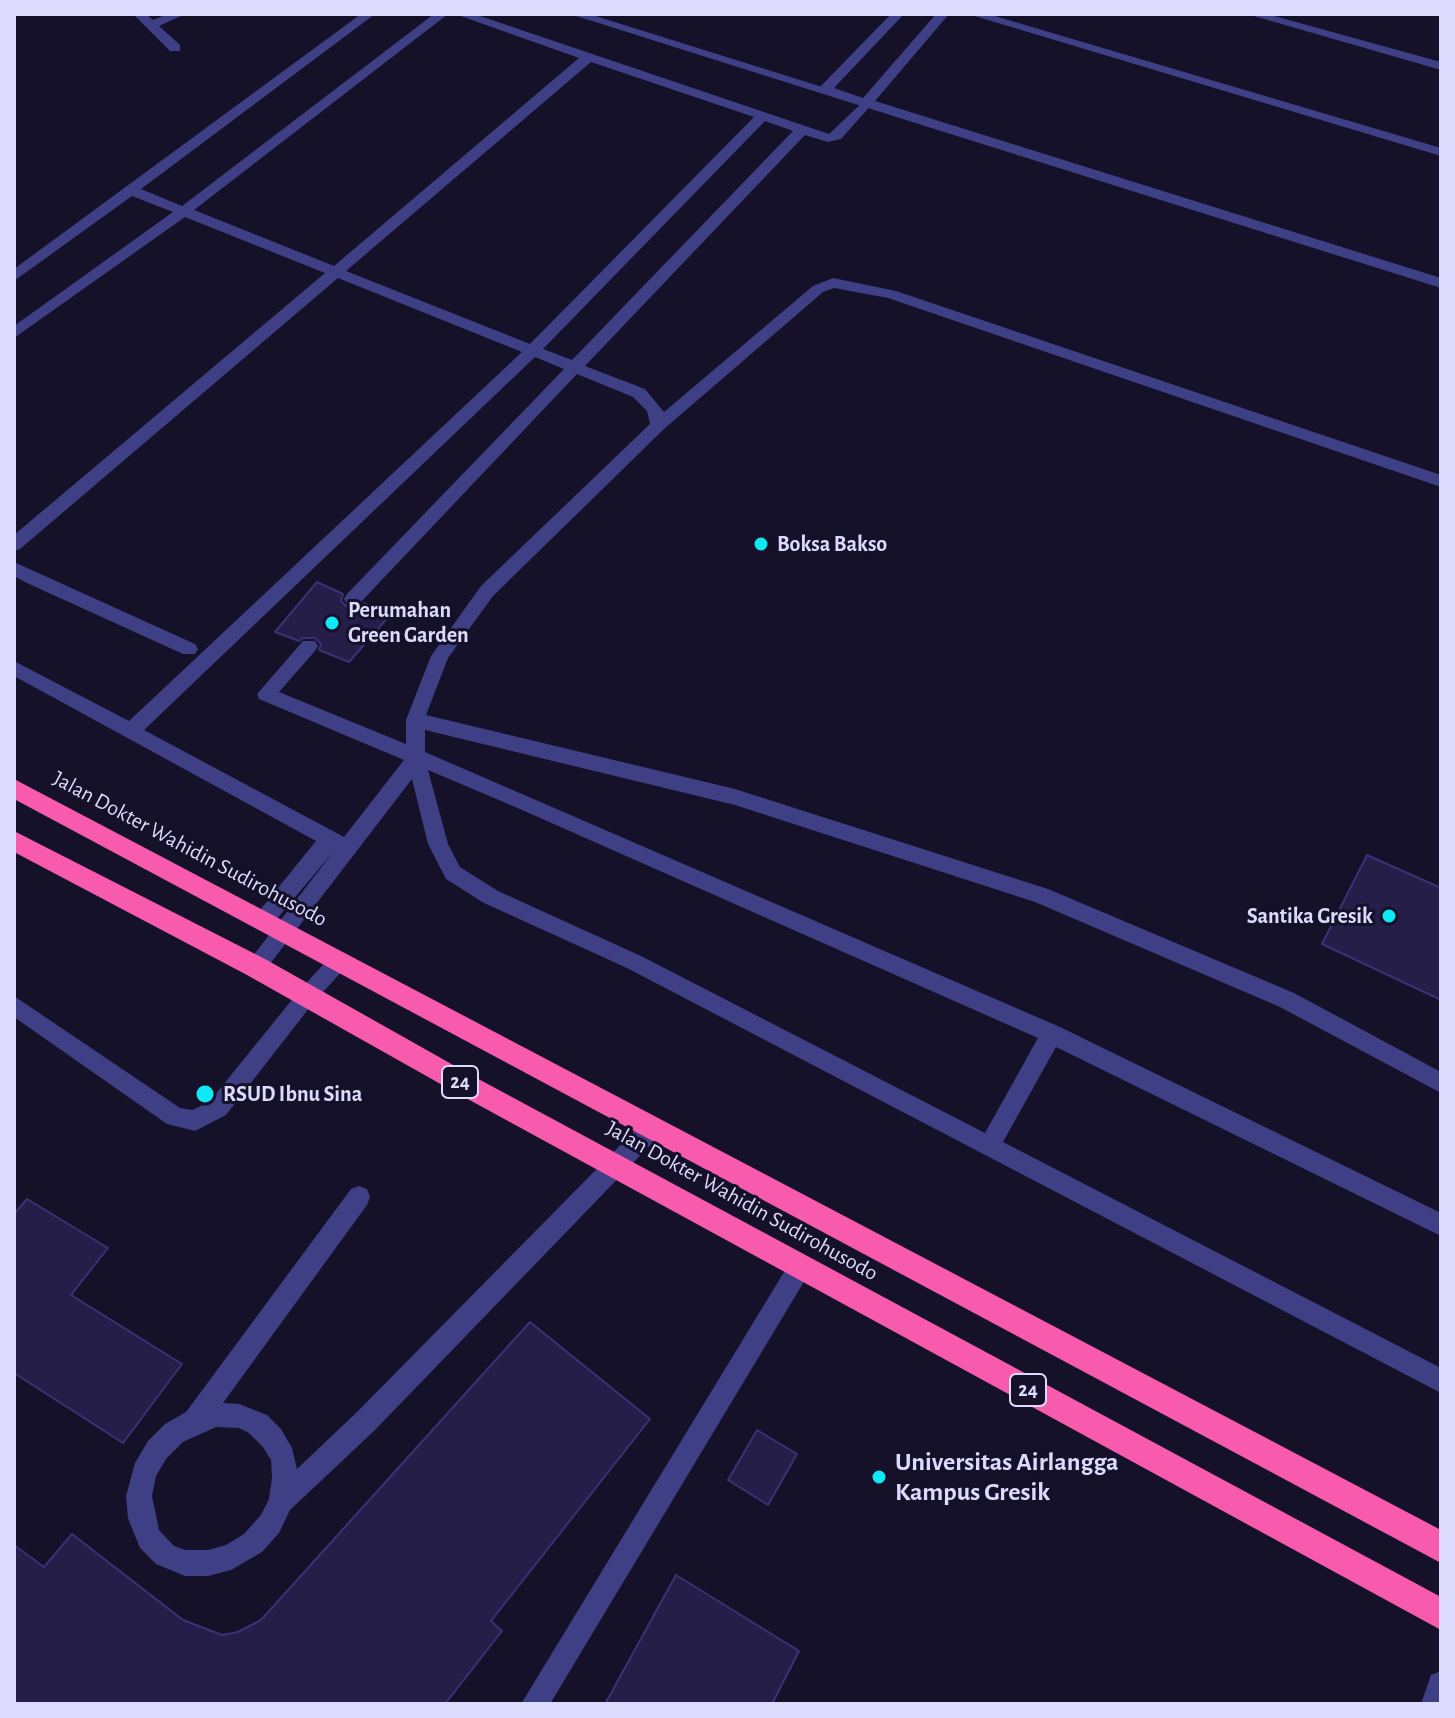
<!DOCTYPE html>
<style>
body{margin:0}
#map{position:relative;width:1455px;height:1718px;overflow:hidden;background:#141129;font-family:"Alegreya Sans",sans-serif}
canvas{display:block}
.frame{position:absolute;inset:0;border:16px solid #dddbfd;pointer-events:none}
</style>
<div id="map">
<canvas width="1455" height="1718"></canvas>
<div class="frame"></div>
</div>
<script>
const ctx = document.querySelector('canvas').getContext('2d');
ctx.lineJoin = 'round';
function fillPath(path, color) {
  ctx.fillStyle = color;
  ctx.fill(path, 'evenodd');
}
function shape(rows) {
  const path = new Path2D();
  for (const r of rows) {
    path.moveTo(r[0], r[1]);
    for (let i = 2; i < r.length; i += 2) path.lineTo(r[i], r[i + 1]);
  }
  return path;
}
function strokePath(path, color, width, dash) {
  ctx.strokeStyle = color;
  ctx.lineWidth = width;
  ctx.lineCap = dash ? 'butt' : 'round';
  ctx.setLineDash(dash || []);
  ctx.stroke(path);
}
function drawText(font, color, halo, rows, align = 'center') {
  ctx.font = font + ' "Alegreya Sans",sans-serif';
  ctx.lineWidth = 6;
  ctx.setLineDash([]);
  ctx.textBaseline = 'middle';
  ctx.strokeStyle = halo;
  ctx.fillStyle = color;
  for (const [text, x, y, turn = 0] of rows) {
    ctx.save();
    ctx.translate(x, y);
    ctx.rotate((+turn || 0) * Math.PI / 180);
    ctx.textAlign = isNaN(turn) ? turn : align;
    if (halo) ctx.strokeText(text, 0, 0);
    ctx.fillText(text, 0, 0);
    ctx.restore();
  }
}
const building = shape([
 [317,582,343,594,341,601,347,607,359,607,364,603,390,615,349,662,319,650,321,644,315,638,303,638,299,641,275,632,317,582],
 [1367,855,1441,888,1441,1000,1322,944,1367,855],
 [27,1199,108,1248,71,1295,182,1364,123,1443,14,1373,14,1214,27,1199],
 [530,1322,650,1419,491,1621,502,1631,445,1704,14,1704,14,1545,44,1567,72,1534,183,1620,222,1635,238,1632,261,1620,530,1322],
 [757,1430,797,1454,768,1505,728,1480,757,1430],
 [676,1575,799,1651,772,1704,605,1704,676,1575]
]);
fillPath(building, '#251e49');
strokePath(building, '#3b3174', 2);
fillPath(shape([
 [361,14,375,14,141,189,182,206,434,14,448,14,194,210,334,266,579,58,455,14,474,14,829,134,866,99,873,103,841,139,828,142,805,135,585,366,645,389,664,412,813,286,833,278,896,291,1441,475,1441,487,888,298,834,288,823,292,664,429,493,596,448,658,426,715,735,789,1048,889,1294,993,1441,1072,1441,1093,1280,1007,1035,902,735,805,425,730,425,752,1060,1027,1441,1213,1441,1236,1056,1047,1003,1142,1441,1368,1441,1393,627,968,484,903,446,879,428,844,412,779,263,973,256,976,249,973,246,967,249,961,334,851,270,927,263,930,256,927,253,921,256,915,316,841,14,676,14,661,129,721,522,352,338,278,20,549,14,551,14,535,325,273,185,217,14,338,14,326,173,212,132,196,14,281,14,269,361,14],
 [591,62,754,117,530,344,346,271,591,62],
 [765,121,793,131,572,360,543,349,765,121],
 [535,357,564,369,347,594,344,599,347,604,359,604,577,374,633,397,647,411,650,424,481,586,431,656,406,720,406,744,279,692,315,651,318,646,315,641,303,641,257,694,259,699,404,760,344,837,144,730,535,357],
 [428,770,513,806,1038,1038,985,1133,641,956,498,891,460,867,448,844,428,770],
 [570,14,589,14,832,90,820,93,570,14],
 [14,562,195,644,198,649,195,654,183,654,27,583,14,576,14,562],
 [338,953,345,956,348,962,345,968,313,1003,226,1115,195,1131,167,1124,14,1017,14,996,180,1108,193,1110,210,1101,299,991,331,956,338,953],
 [652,1118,660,1121,663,1128,660,1135,375,1430,290,1510,279,1533,262,1552,231,1570,208,1576,185,1576,156,1564,140,1548,128,1518,126,1496,135,1463,148,1441,165,1424,186,1412,351,1189,359,1186,367,1189,370,1197,367,1205,223,1403,239,1404,267,1415,281,1429,292,1448,297,1469,357,1412,644,1121,652,1118],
 [216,1427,239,1428,249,1433,263,1447,271,1460,272,1478,269,1499,261,1515,244,1534,226,1545,208,1550,185,1550,174,1546,159,1530,152,1496,156,1476,166,1459,183,1442,216,1427],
 [800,1256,808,1259,812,1267,808,1275,550,1704,521,1704,792,1259,800,1256]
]), '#3f3f85');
fillPath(shape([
 [133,14,146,14,153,20,168,14,185,14,159,26,180,45,180,51,170,51,133,14],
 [891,14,904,14,834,88,863,98,936,14,949,14,875,101,1441,278,1441,288,820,93,820,87,891,14],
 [968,14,988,14,1441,148,1441,156,968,14],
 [1247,14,1267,14,1441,62,1441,70,1247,14],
 [1441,1671,1441,1704,1421,1704,1431,1675,1441,1671]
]), '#3f3f85');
fillPath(shape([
 [14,779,1441,1530,1441,1563,14,799,14,779],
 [14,831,265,959,471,1075,1441,1597,1441,1630,453,1091,247,975,14,852,14,831]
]), '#f85bae');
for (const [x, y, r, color] of [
 [761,544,8,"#0fe9f5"],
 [332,623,8,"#0fe9f5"],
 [1389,916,8,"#0fe9f5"],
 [205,1094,10,"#0fe9f5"],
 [879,1477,8,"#0fe9f5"]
]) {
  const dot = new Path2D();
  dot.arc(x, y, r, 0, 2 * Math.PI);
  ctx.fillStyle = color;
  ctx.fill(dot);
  strokePath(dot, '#141129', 3);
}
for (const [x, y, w] of [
 [460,1082,36],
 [1028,1390,36]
]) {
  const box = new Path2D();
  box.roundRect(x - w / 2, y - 16, w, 32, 6);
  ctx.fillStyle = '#141129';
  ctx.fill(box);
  strokePath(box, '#dddbfd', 2);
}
drawText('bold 20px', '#dddbfd', null, [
 ["24",460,1082],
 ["24",1028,1390]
]);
drawText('bold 22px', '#dddbfd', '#141129', [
 ["Boksa Bakso",777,544],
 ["Perumahan",348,610],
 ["Green Garden",348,635],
 ["Santika Gresik",1373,916,"right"],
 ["RSUD Ibnu Sina",223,1094]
], 'left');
drawText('22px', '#dddbfd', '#141129', [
 ["Jalan Dokter Wahidin Sudirohusodo",190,849,28],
 ["Jalan Dokter Wahidin Sudirohusodo",742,1201,29]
]);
drawText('bold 26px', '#dddbfd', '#141129', [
 ["Universitas Airlangga",895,1462],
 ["Kampus Gresik",895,1492]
], 'left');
</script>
